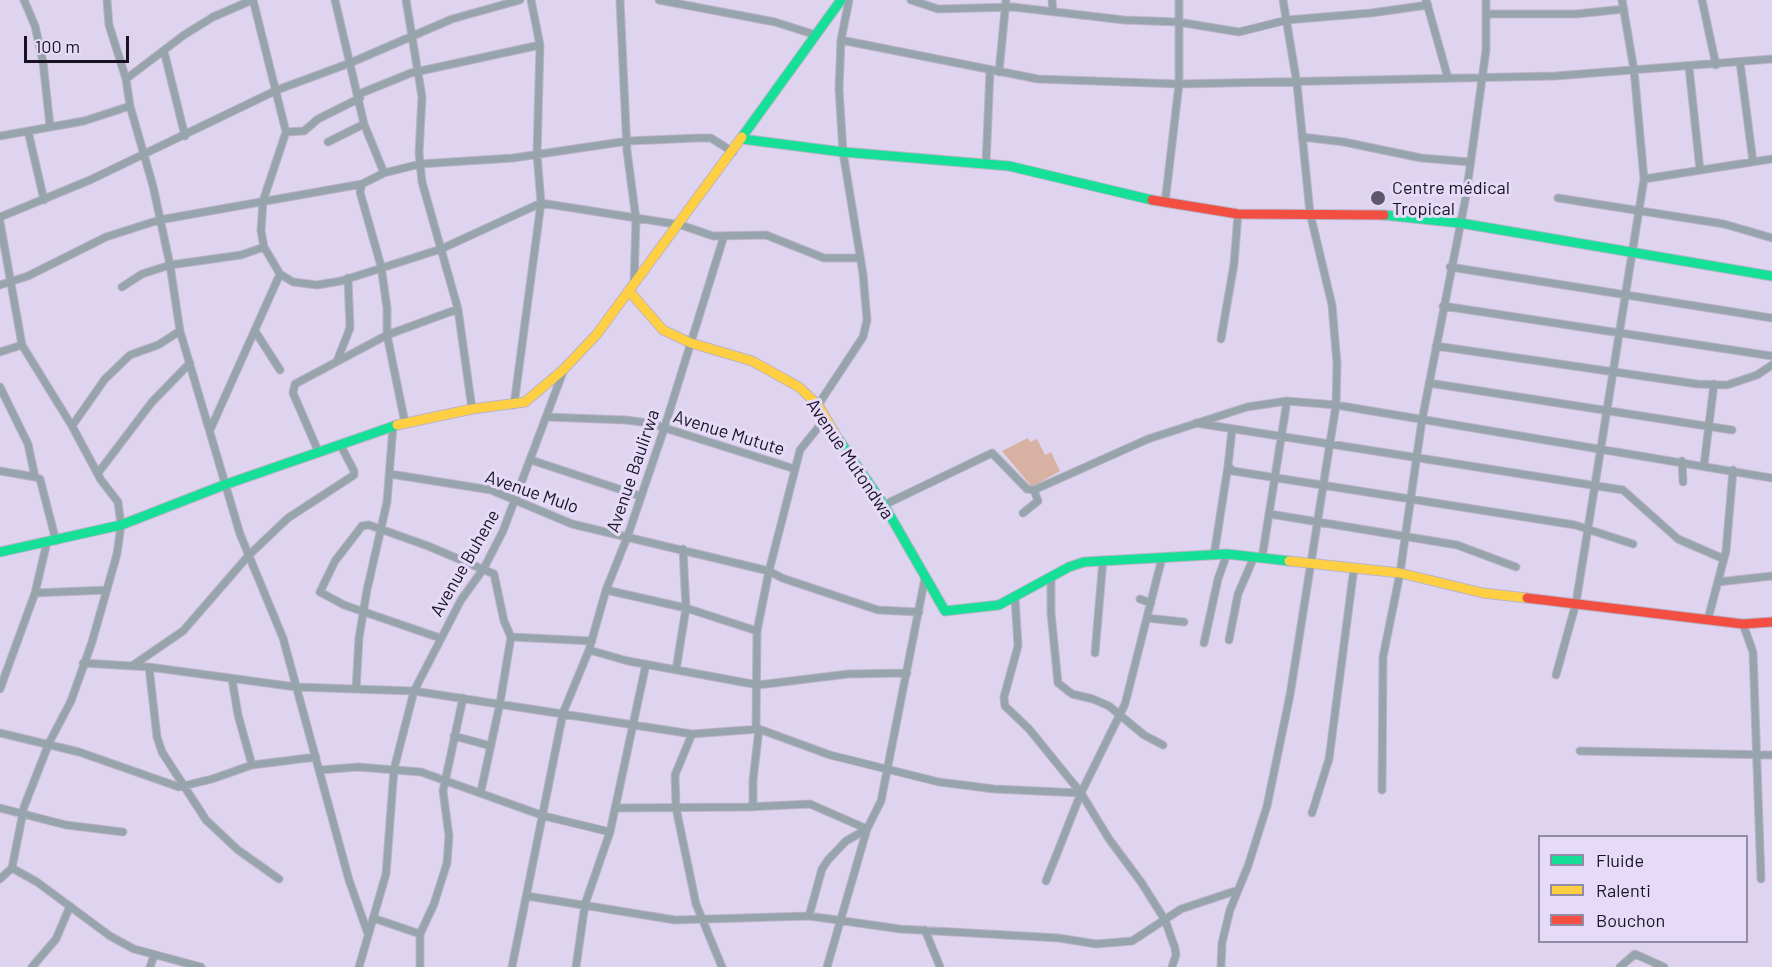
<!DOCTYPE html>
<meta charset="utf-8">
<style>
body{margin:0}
#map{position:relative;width:1772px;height:967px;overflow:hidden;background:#ded4f0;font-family:Barlow,sans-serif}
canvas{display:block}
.legend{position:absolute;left:1538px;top:835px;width:210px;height:108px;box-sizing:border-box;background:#e5dbf9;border:2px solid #938ba3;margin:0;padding:8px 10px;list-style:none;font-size:18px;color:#191223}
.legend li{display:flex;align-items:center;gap:12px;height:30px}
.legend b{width:30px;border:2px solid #938ba3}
.scale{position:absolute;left:24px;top:36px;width:105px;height:27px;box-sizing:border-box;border:3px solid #191223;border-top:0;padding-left:8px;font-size:18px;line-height:21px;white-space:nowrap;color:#191223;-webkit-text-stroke:4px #e5dbf9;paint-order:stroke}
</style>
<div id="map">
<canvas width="1772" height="967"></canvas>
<ul class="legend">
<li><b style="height:8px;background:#16e098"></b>Fluide</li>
<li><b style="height:8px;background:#ffcf43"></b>Ralenti</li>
<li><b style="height:8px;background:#f24e42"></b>Bouchon</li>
</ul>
<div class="scale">100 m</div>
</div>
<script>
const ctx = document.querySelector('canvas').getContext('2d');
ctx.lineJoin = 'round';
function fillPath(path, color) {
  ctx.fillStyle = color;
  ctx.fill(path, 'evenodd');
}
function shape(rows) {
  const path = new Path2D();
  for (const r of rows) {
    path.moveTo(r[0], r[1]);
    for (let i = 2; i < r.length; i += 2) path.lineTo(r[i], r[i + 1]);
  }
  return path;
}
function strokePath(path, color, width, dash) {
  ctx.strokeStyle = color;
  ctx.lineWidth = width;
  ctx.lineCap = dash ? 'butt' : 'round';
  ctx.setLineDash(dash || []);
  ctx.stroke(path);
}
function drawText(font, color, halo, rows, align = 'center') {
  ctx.font = font + ' Barlow,sans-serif';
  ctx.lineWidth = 6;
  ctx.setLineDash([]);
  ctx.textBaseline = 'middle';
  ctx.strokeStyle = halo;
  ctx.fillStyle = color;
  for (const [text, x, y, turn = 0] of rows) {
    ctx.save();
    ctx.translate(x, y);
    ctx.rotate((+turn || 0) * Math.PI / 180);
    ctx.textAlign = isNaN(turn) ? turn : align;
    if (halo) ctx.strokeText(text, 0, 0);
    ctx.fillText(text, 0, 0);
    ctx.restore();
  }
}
fillPath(shape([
 [1028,438,1030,442,1037,439,1045,455,1051,452,1060,471,1032,487,1002,451]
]), '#d7b2a3');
const street = shape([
 [24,0,35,26,43,62,50,126],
 [107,0,109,25,126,79,130,106,153,186,170,265,180,331,240,534,283,638,349,880,368,934],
 [253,0,286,132,263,201,261,231,264,247,280,274,293,282,317,285,341,281,441,249,541,203,681,225,713,236,766,235,824,258,860,258],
 [335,0,364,124,384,173],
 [406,0,422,97,419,153,422,182,458,309,472,409],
 [620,0,627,151,636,219,634,284],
 [659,0,775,22,816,35],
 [911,0,938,9,1013,7,1124,20,1178,22,1239,32,1287,20,1371,13,1428,5],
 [1052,0,1053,11],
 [1426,0,1448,78],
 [1702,0,1716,65],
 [1487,14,1576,14,1624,9],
 [841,40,1038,79,1179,84,1555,76,1772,59],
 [164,51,185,136],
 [1740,62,1753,162],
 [1689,67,1700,170],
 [999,72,1006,0],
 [126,79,184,35,213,17,252,0],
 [359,94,411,73,540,45],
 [28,131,44,200],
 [286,132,304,131,318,119,360,98],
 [0,136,84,121,130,106],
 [1302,137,1344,142,1421,158,1470,162],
 [328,142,364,124],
 [986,164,990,71],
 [1644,179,1772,159],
 [362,184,360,192,381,266,387,308,387,335,405,423],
 [1558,198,1724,224,1772,238],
 [1165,203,1179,84,1179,0],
 [0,217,90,180,277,90,350,63,452,19,520,0],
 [0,222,22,345,72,426,101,480,118,502,121,525,117,554,92,642,71,701,49,743,24,807,12,868,0,879],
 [1450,267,1772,318],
 [0,285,28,276,106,237,159,220,362,184,384,173,420,164,513,158,628,141,698,138,711,138,733,152],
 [122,287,142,274,170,265,241,255,264,247],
 [1443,306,1772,356],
 [255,331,280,370],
 [1221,339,1234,264,1238,214],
 [1436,346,1697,384,1727,385,1757,375,1772,365],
 [0,352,22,345],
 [337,361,350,328,348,278],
 [1429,383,1732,430],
 [0,387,28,444,35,477,40,479,56,541],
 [514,405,541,203,537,154,540,45,531,0],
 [818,405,863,337,867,320,863,274,843,152,839,89,841,40,849,0],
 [546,417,626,420,649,423,795,469],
 [1196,423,1623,490,1678,539,1724,559],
 [72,426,105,379,130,355,158,345,180,331],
 [210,430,280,274],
 [1232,430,1228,466,1233,471,1575,525,1633,544],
 [319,453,293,393,295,384,387,335,458,309],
 [531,460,640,496],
 [1682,461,1683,482],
 [1704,465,1714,384],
 [0,471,35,477],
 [98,473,152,402,190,363],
 [390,474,491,490,572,524,769,571,782,578,878,610,919,612],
 [884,505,992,453,1027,489,1034,490,1148,439,1247,407,1287,401,1336,405,1772,478],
 [1023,513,1038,501,1034,490],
 [1270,514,1457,545,1516,567],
 [1214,555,1228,466],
 [1262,558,1287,401],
 [1051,576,1051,613,1058,683,1072,694,1093,699,1109,706,1144,735,1163,745],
 [1718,582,1772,576],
 [606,590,686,608,757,631],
 [35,593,107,590],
 [1015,598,1018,646,1004,697,1005,706,1029,729,1081,793,1109,839,1141,882,1165,920,1175,948,1176,955,1172,967],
 [1140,599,1151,603],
 [1147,618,1184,622],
 [1708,619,1726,551,1733,470],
 [1743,624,1753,652,1761,879],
 [511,637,592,641],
 [440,638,344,605,320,592,335,561,362,526,369,525,428,546,494,574,504,621,511,637,500,703,481,791],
 [1229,640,1238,594,1254,557],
 [1204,643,1218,579,1227,554],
 [589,650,628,661,758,685,848,674,907,673],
 [1095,653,1103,560],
 [83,663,149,667,296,687,414,691,692,734,759,729,830,755,939,782,994,789,1081,793],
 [132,666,183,631,249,555,288,518,354,475,354,471,341,446],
 [149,667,157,737,162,752,206,820,238,850,279,879],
 [676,670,686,608,683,549],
 [1556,675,1576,603,1644,179,1634,70,1622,0],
 [232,679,238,715,252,765],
 [0,689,35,593,47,542],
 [356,689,359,638,367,590,387,502,393,426],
 [756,729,757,631,769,571,800,450,825,419],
 [0,733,79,752,179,787,212,779,252,765,316,757],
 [692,734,675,775,676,808,696,904,722,967],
 [454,736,491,746],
 [1580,751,1772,755],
 [320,770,358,767,421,772,544,816,610,832],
 [1382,790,1383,657,1400,573,1422,420,1466,196,1486,50,1486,0],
 [753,807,753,780,759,729],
 [0,808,66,825,123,832],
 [615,808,747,807,810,804,867,829],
 [1312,813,1329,759,1354,568],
 [12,868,37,882,110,936,134,949,201,967],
 [1046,881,1081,793,1125,704,1162,558],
 [527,896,675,920,809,916,900,929,1059,938,1096,944,1132,941,1181,909,1238,890],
 [809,916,822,869,828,860,846,841,867,829],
 [373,918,420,934],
 [925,930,940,967],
 [32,967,56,939,70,906],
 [150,967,154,956],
 [359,967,386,874,394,769,414,691,461,600,484,568,503,531,563,372],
 [420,967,420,934,434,904,447,863,449,836,443,791,463,698],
 [512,967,563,713,589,650,606,590,628,535,664,429,724,236],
 [576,967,585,904,610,832,646,664],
 [827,967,867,829,881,801,925,578],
 [1221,967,1222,943,1230,910,1248,866,1267,806,1290,695,1336,405,1337,364,1332,305,1310,213,1297,84,1283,0],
 [1620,967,1635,954,1664,967]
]);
const fast = shape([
 [742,137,841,0],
 [742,139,843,152,1009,166,1152,200],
 [1384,215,1460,223,1772,276],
 [837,437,884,505,945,611,999,605,1069,567,1084,562,1227,554,1289,561],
 [0,552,121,525,224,485,397,425]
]);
const slow = shape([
 [630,292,663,330,691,343,752,361,799,387,818,405,837,437],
 [397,425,472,409,525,402,563,370,597,334,742,137],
 [1289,561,1400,573,1483,593,1527,598]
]);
const jam = shape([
 [1152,200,1238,214,1384,215],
 [1527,598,1743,624,1772,622]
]);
strokePath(street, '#bbb4c9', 9);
strokePath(fast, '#bbb4c9', 11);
strokePath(slow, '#bbb4c9', 11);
strokePath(jam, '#bbb4c9', 11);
strokePath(street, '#97a4ac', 7);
strokePath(fast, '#16e098', 9);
strokePath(slow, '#ffcf43', 9);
strokePath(jam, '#f24e42', 9);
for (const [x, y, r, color] of [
 [1378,198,8,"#5e566b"]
]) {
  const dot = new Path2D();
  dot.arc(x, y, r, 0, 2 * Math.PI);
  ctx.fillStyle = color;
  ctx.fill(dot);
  strokePath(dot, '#e5dbf9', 2);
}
drawText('18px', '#191223', '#e5dbf9', [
 ["Centre médical",1392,188],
 ["Tropical",1392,209]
], 'left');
drawText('18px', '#191223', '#e5dbf9', [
 ["Avenue Mutute",729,433,17],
 ["Avenue Mutondwa",850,459,56],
 ["Avenue Baulirwa",633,471,-71],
 ["Avenue Mulo",532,492,19],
 ["Avenue Buhene",465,563,-60]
]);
</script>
